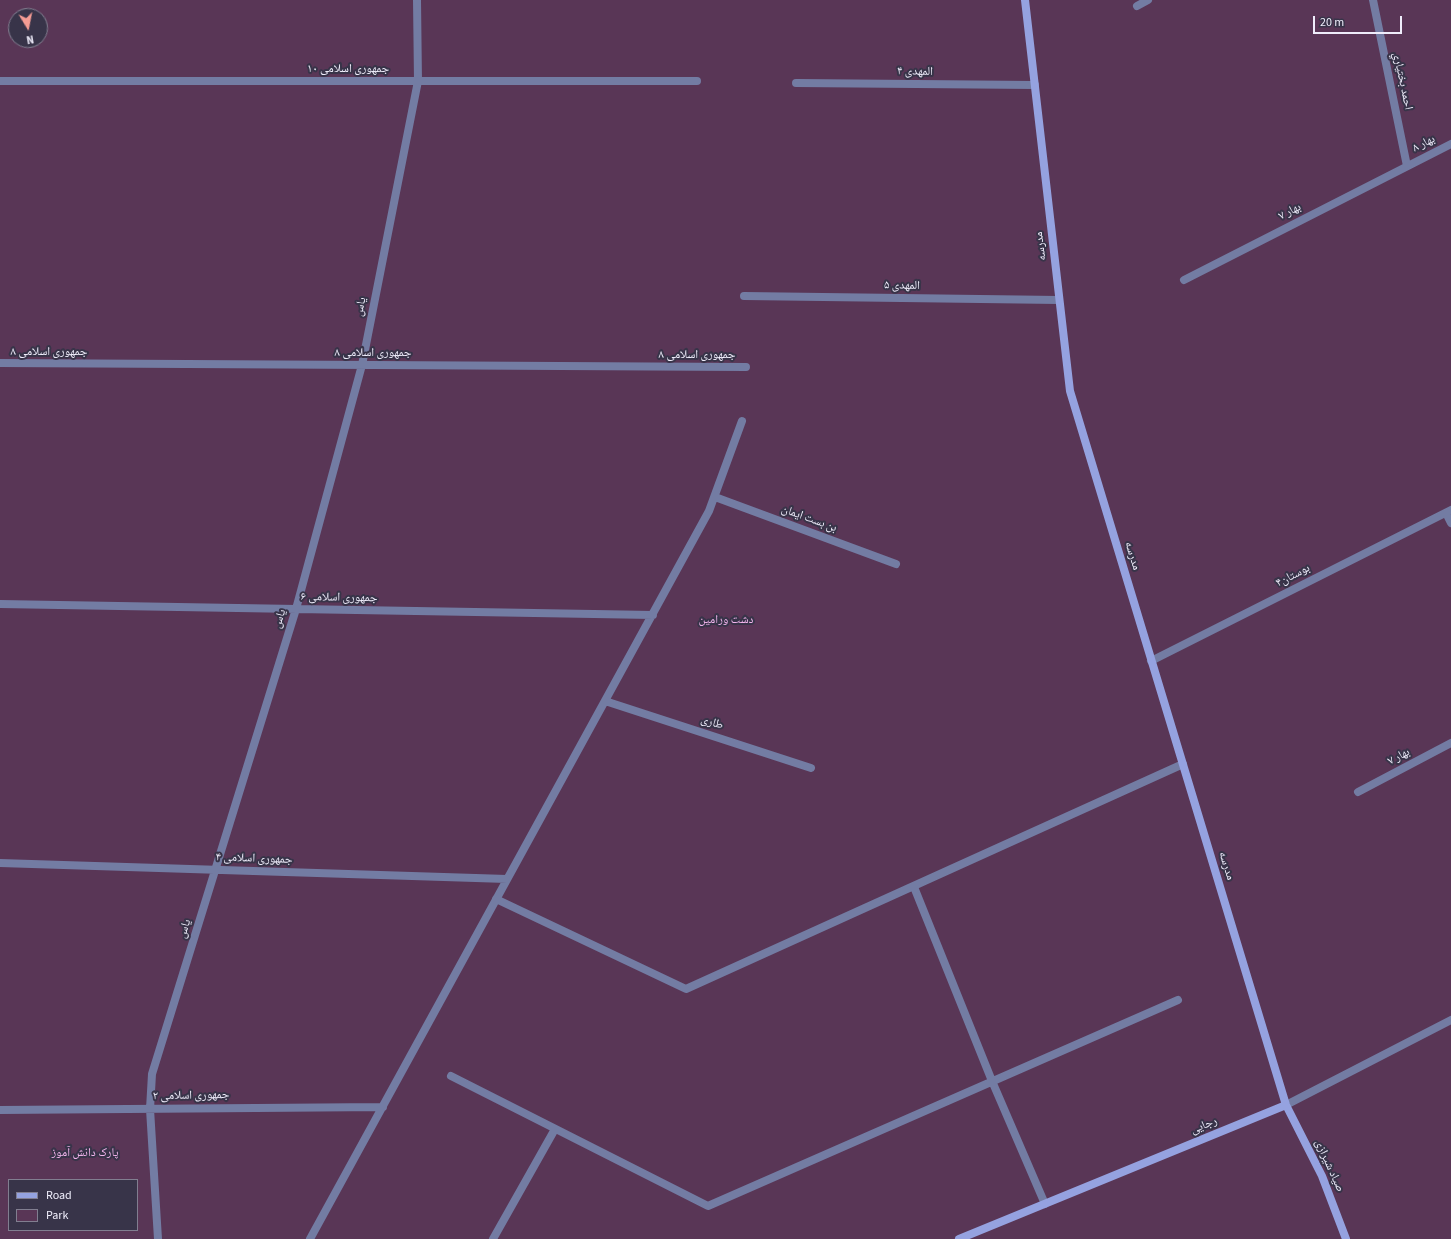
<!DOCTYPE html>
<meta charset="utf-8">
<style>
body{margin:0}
#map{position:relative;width:1451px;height:1239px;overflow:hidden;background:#383449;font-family:"Source Sans 3",sans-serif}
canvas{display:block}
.legend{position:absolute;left:8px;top:1179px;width:130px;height:52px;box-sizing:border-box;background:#383449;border:1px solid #817e90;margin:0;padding:5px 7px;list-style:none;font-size:12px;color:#efedfb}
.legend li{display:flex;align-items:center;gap:8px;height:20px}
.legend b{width:20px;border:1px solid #817e90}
.north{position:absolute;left:8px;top:8px;width:40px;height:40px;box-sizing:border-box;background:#383449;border:1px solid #817e90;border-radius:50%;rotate:170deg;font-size:11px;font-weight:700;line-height:16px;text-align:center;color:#efedfb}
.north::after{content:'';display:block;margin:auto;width:14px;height:18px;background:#f59c94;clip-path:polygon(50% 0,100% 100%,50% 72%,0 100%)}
.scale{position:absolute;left:1313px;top:16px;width:89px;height:18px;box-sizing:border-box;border:2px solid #efedfb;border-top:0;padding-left:5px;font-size:12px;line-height:14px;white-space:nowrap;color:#efedfb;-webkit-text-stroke:3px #383449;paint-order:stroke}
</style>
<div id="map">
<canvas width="1451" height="1239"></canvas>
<ul class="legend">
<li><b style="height:5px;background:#95a2e0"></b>Road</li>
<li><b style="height:11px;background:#593656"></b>Park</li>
</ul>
<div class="north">N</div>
<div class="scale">20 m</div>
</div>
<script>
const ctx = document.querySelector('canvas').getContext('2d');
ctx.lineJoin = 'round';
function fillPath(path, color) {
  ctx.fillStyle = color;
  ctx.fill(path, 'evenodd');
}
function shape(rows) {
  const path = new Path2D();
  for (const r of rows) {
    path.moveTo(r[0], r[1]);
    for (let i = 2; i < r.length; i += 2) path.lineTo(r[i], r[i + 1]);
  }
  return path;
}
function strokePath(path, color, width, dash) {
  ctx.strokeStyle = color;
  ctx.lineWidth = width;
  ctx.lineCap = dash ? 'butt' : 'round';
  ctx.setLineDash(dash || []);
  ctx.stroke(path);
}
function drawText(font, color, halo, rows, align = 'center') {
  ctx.font = font + ' "Source Sans 3","Noto Naskh Arabic",sans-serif';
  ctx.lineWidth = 4;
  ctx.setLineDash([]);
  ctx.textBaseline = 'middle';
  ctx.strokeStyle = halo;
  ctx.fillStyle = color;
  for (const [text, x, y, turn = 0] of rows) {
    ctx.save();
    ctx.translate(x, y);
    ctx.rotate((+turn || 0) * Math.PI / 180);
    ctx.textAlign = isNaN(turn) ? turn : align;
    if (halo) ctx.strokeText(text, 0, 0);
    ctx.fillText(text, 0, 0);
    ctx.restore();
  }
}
fillPath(shape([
 [0,0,1451,0,1451,1239,0,1239],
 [16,16,40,16,40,40,16,40],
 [9,1180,137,1180,137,1230,9,1230]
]), '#593656');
strokePath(shape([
 [1373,0,1407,166],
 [1137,6,1148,0],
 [0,81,697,81],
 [796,83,1035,85],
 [1184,280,1451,144],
 [744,296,1059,300],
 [0,363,746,367],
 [715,497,896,564],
 [1446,513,1451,523],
 [0,604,653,615],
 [1151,661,1451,510],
 [605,701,811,768],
 [1358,792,1451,743],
 [0,863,507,879],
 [914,887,992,1081,1045,1204],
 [496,899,686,989,1183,764],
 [451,1076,708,1206,1178,1000],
 [1286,1105,1451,1020],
 [0,1110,383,1107],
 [158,1239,150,1109,152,1074,296,609,362,365,418,81,417,0],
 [310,1239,709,511,742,421],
 [493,1239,555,1129]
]), '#737ca3', 8);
strokePath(shape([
 [1025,0,1070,391,1286,1105,1322,1176,1346,1239],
 [959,1239,1286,1105]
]), '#95a2e0', 8);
drawText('12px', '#efedfb', '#383449', [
 ["جمهوری اسلامی ۱۰",348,69],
 ["المهدی ۴",915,72,1],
 ["احمد بختياري",1402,81,78],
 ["بهار ۸",1424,144,-27],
 ["بهار ۷",1290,212,-27],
 ["مدرسه",1041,246,-97],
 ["المهدی ۵",902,286,1],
 ["یاس",361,307,-79],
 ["جمهوری اسلامی ۸",49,352],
 ["جمهوری اسلامی ۸",373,353],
 ["جمهوری اسلامی ۸",697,355],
 ["بن بست ایمان",809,519,20],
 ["مدرسه",1132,556,73],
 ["بوستان۴",1293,576,-27],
 ["جمهوری اسلامی ۶",339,598,1],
 ["یاس",280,619,-73],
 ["طاری",712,723,18],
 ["بهار ۷",1399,757,-28],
 ["جمهوری اسلامی ۴",254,859,2],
 ["مدرسه",1226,866,73],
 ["یاس",185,929,-73],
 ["جمهوری اسلامی ۲",191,1096,-1],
 ["رجایی",1204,1126,-22],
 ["صیاد شیرازی",1329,1166,66]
]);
drawText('12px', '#f4b5ee', '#383449', [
 ["دشت ورامین",726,620],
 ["پارک دانش آموز",85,1153]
]);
</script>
